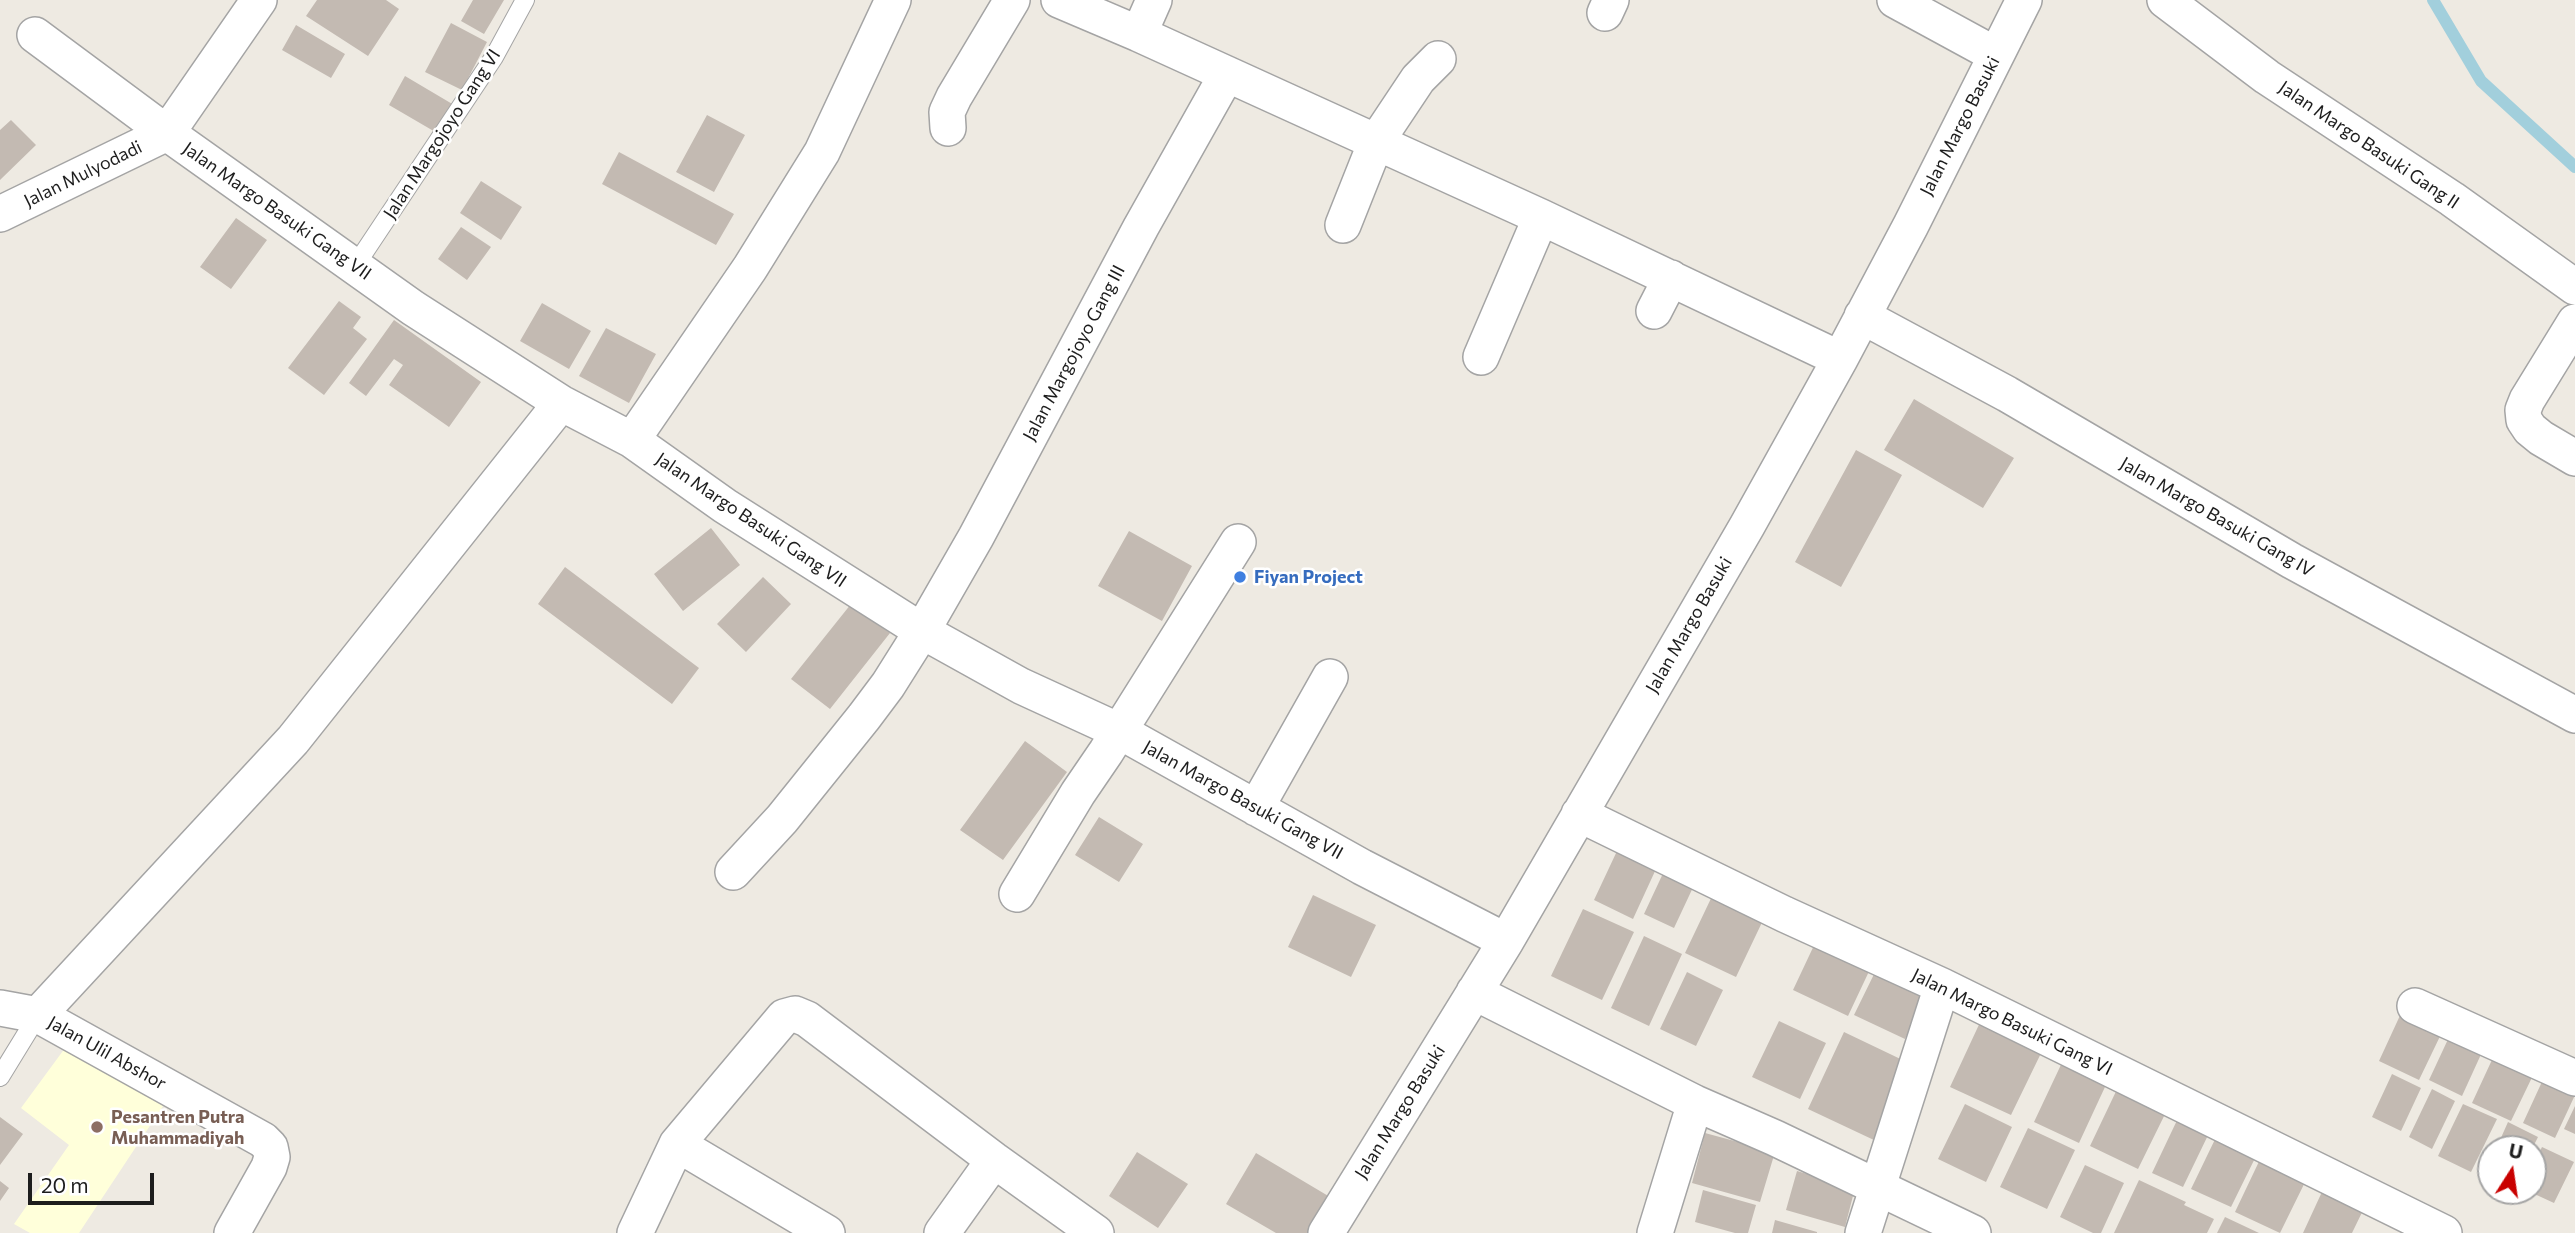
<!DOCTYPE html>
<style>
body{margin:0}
#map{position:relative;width:2575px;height:1233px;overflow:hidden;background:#eeeae2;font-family:Commissioner,sans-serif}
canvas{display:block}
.north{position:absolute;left:2477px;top:1135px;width:70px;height:70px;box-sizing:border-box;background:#fff;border:2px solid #a5a5a5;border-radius:50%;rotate:12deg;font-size:19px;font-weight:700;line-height:28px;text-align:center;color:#1d1d1d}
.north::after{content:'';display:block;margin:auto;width:24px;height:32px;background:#c90100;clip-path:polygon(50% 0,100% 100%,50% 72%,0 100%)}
.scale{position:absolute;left:28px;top:1173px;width:126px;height:32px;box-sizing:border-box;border:4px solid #1d1d1d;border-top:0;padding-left:9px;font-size:21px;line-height:24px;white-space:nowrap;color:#1d1d1d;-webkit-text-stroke:5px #fff;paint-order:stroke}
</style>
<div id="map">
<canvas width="2575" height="1233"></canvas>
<div class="north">U</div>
<div class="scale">20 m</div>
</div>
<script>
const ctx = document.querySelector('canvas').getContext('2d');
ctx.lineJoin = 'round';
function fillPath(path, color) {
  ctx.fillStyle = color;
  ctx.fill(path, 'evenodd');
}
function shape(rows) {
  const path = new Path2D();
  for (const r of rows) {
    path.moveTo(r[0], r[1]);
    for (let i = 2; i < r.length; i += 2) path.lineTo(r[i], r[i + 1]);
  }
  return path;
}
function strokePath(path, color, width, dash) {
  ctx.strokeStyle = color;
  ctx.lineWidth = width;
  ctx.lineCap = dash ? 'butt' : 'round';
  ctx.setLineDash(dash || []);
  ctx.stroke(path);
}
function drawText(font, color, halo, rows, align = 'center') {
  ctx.font = font + ' Commissioner,sans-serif';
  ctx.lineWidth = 5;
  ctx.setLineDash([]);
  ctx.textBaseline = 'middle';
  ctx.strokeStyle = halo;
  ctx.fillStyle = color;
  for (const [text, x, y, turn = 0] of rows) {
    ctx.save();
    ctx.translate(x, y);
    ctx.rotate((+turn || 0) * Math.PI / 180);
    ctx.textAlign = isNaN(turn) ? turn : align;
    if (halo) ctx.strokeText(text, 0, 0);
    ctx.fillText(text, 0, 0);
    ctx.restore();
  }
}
fillPath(shape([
 [68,1044,167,1100,79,1233,30,1233,14,1224,69,1145,21,1108]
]), '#ffffda');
strokePath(shape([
 [2433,0,2481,81,2575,167]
]), '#a2cfdc', 12);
fillPath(shape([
 [317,0,386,0,399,9,368,56,306,16],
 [473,0,504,0,484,34,461,21],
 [451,23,487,42,462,90,425,72],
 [296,25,345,54,331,78,282,50],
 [405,76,454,105,437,133,389,105],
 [707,115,745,135,714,192,676,172],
 [11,120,36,145,0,180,0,130],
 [619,152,734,214,716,245,602,184],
 [481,181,522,207,501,240,460,213],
 [236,218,267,240,231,289,200,267],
 [461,227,491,247,467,280,438,259],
 [339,301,361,317,353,328,367,339,324,395,288,368],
 [542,303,591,331,569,369,520,341],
 [394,320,481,382,449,427,389,385,403,365,394,359,366,396,349,383],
 [606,328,656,354,629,403,579,376],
 [1914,399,2014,458,1983,508,1884,450],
 [1856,450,1902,475,1841,587,1795,562],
 [711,528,740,565,683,611,654,574],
 [1129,531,1192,566,1162,621,1098,586],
 [565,567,699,668,672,704,538,604],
 [763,577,791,604,746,652,717,624],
 [851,604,890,633,830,709,791,679],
 [1025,741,1067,772,1003,860,960,830],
 [1099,817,1143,844,1119,882,1075,855],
 [1617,851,1656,869,1633,919,1594,900],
 [1666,867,1696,881,1674,928,1644,914],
 [1715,890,1766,914,1736,977,1685,953],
 [1313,895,1376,925,1351,977,1288,947],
 [1583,909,1634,932,1602,1000,1551,976],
 [1644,936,1682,954,1649,1026,1611,1008],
 [1817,939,1872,965,1848,1016,1793,990],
 [1879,964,1929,987,1905,1039,1854,1015],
 [1687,972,1723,990,1696,1046,1660,1029],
 [2403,1009,2444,1028,2419,1080,2379,1061],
 [1983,1016,2045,1045,2011,1115,1950,1087],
 [1779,1021,1826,1043,1800,1099,1752,1077],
 [1844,1032,1913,1065,1876,1141,1808,1109],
 [2450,1035,2483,1050,2462,1096,2429,1080],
 [2497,1049,2537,1067,2511,1121,2472,1103],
 [2067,1052,2111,1074,2079,1143,2034,1122],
 [2546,1073,2575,1095,2555,1138,2523,1123],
 [2392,1074,2421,1088,2401,1131,2372,1117],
 [2120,1083,2169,1106,2138,1169,2090,1146],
 [2432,1089,2455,1101,2432,1149,2409,1137],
 [1965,1104,2012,1127,1986,1182,1938,1159],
 [2463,1104,2497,1119,2471,1172,2438,1156],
 [2575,1106,2575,1134,2564,1129],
 [2180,1114,2211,1129,2183,1187,2152,1173],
 [0,1117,23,1134,0,1165],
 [2508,1122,2538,1137,2532,1149,2496,1149],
 [2028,1128,2075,1150,2047,1209,2000,1187],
 [2220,1129,2260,1148,2231,1207,2191,1189],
 [1705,1133,1775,1152,1760,1202,1692,1183],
 [2542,1147,2574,1162,2554,1203,2528,1191,2533,1191,2533,1165],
 [2264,1151,2310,1172,2280,1233,2235,1212],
 [1137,1152,1188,1184,1158,1228,1109,1196],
 [1256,1153,1330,1197,1310,1233,1276,1233,1226,1204],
 [2085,1165,2124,1183,2101,1233,2093,1233,2060,1217],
 [1797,1171,1855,1188,1845,1227,1786,1210],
 [2139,1180,2186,1202,2184,1205,2214,1219,2207,1233,2114,1233],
 [0,1181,9,1188,0,1201],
 [2327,1181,2368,1200,2352,1233,2303,1233],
 [1703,1190,1756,1205,1748,1233,1735,1233,1695,1222],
 [2225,1217,2259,1233,2217,1233],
 [1775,1220,1817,1232,1817,1233,1772,1233]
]), '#c3bab2');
const lane = shape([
 [355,266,494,57,525,0],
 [0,1077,38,1015]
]);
const street = shape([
 [1059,0,1139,34],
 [1154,0,1139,34,1541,217,1840,359],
 [1895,0,1996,55],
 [2165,0,2267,77,2452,199,2575,287],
 [1605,13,1611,0],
 [35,35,167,133,413,308,561,403,632,440,725,506,922,631,1021,686,1119,731,1362,867,1506,941],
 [948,128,947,112,954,97,1012,0],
 [0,214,167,133,259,0],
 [1343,225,1376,142,1418,79,1438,59],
 [1654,311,1671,278],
 [1862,316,2007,394,2292,561,2575,715],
 [2575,322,2527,400,2523,410,2524,420,2530,429,2541,438,2575,458],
 [1481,357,1541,217],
 [632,440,750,268,822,152,893,0],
 [1256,808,1330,677],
 [1579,814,1784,914,1942,986,2444,1233],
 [733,872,782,819,864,717,888,685,922,631,976,537,1141,227,1227,74],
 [1017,894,1078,793,1106,752,1238,542],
 [1474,992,1695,1103,1775,1138,1973,1233],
 [2415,1006,2575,1078],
 [0,1008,38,1015,263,1140,270,1147,272,1157,269,1167,232,1233],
 [38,1015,293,740,561,403],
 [677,1144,827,1233],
 [635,1233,677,1144,784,1017,795,1014,807,1019,994,1160,1096,1233],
 [942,1233,994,1160],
 [1326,1233,1506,941,1747,526,1840,359,1911,225,2024,0],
 [1655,1233,1695,1103],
 [1863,1233,1942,986]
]);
strokePath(lane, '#a4a4a4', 20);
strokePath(street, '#a4a4a4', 38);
strokePath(lane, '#fff', 18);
strokePath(street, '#fff', 35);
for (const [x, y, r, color] of [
 [1240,577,7,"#3f7fe0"],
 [97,1127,7,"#8d6e63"]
]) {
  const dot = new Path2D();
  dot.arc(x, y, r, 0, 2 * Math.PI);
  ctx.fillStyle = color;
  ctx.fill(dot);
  strokePath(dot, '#fff', 2.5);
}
drawText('18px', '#1d1d1d', '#fff', [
 ["Jalan Margo Basuki",1960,126,-63],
 ["Jalan Margojoyo Gang VI",442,134,-57],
 ["Jalan Margo Basuki Gang II",2369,145,34],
 ["Jalan Mulyodadi",83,174,-26],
 ["Jalan Margo Basuki Gang VII",277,211,35],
 ["Jalan Margojoyo Gang III",1074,353,-62],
 ["Jalan Margo Basuki Gang IV",2217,517,30],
 ["Jalan Margo Basuki Gang VII",751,520,34],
 ["Jalan Margo Basuki",1689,625,-60],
 ["Jalan Margo Basuki Gang VII",1243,800,29],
 ["Jalan Margo Basuki Gang VI",2012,1022,26],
 ["Jalan Ulil Abshor",107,1053,29],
 ["Jalan Margo Basuki",1400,1112,-58]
]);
drawText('bold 18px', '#366cbe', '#fff', [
 ["Fiyan Project",1254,577]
], 'left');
drawText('bold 18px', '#785e54', '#fff', [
 ["Pesantren Putra",111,1117],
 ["Muhammadiyah",111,1138]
], 'left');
</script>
